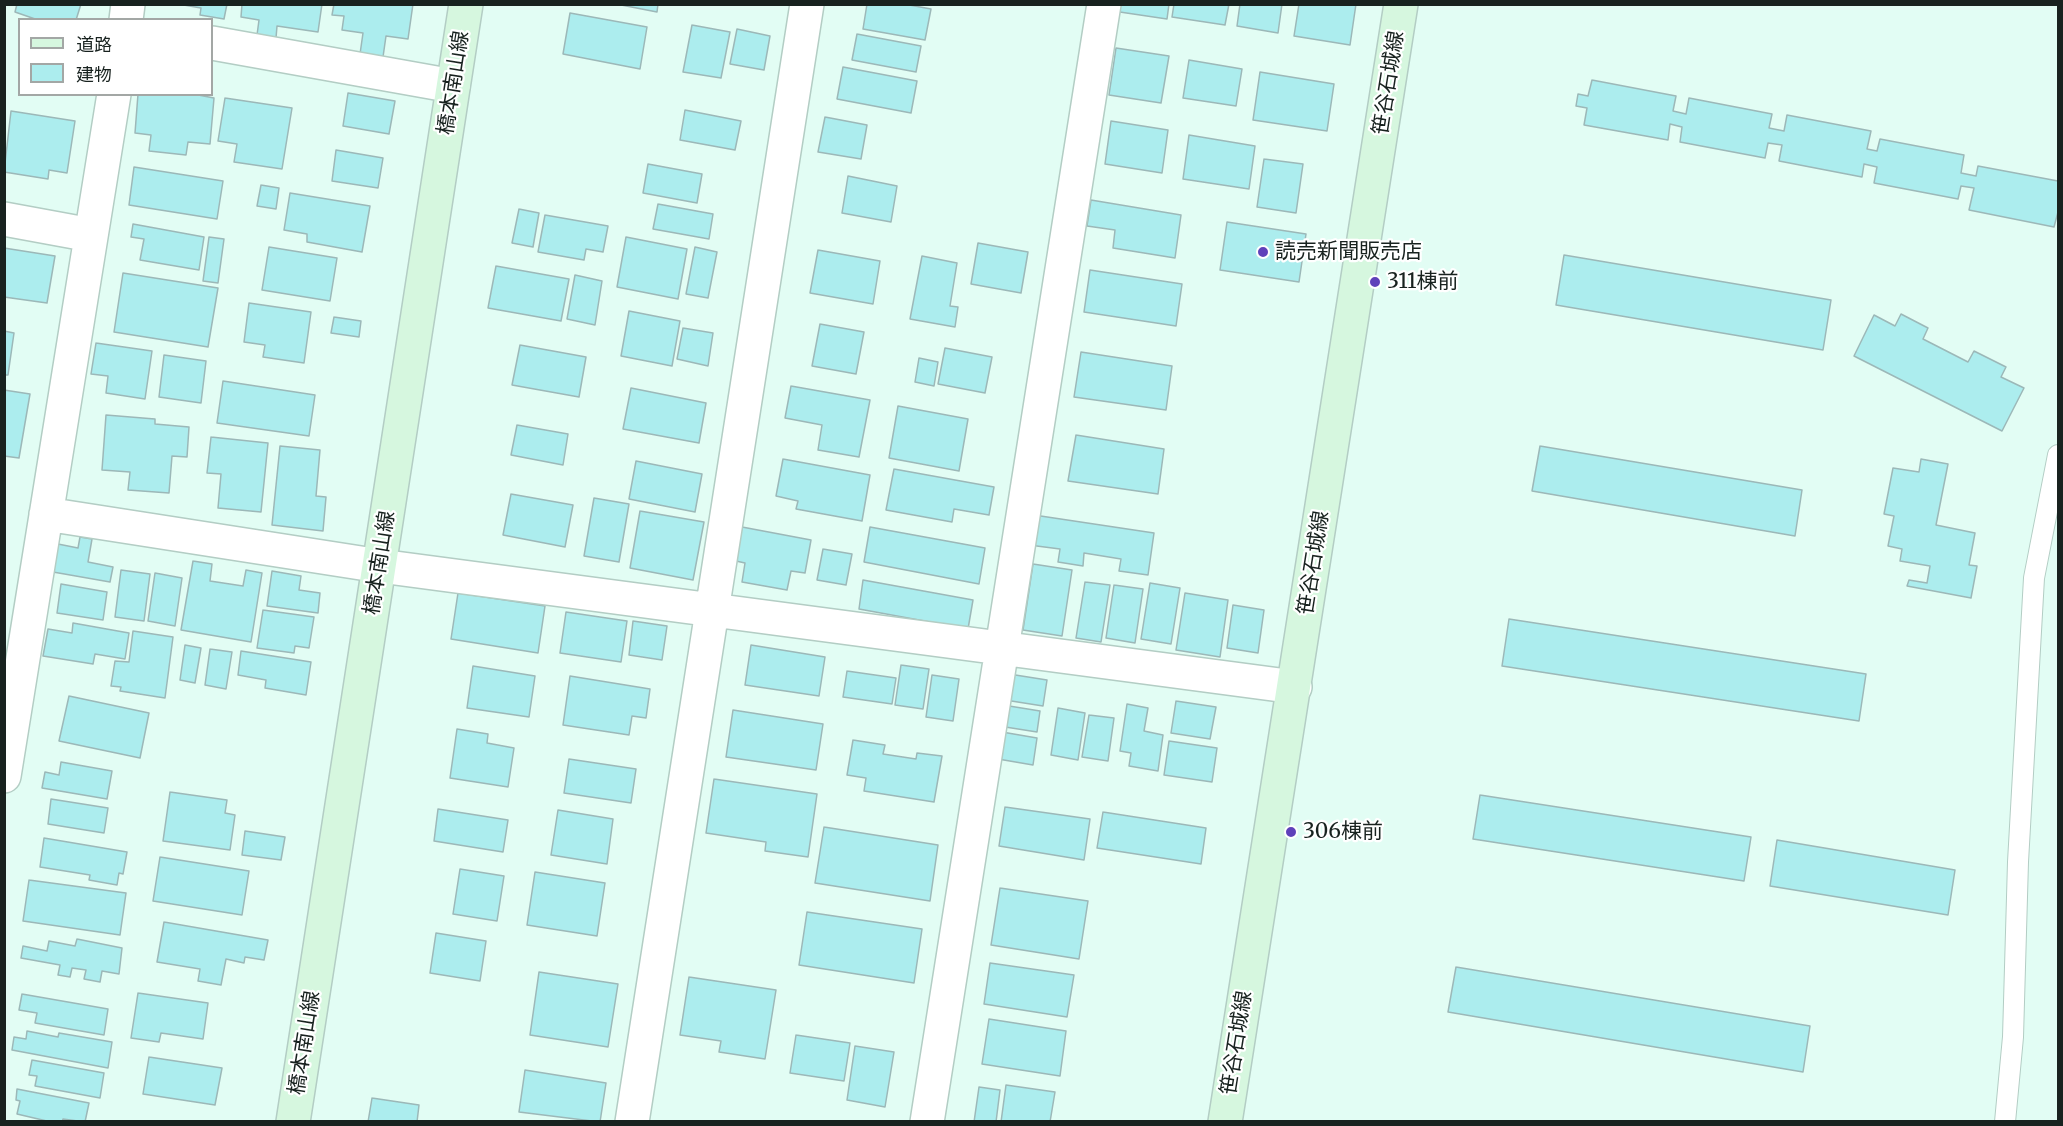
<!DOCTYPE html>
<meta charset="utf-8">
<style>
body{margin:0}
#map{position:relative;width:2063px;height:1126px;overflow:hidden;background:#e2fdf4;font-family:Merriweather,"Noto Sans JP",serif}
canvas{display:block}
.frame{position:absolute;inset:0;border:6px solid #18221f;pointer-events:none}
.legend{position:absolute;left:18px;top:18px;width:195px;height:78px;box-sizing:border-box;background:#fff;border:2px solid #a3a7a5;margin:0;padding:8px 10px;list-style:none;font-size:18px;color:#18221f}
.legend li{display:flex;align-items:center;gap:12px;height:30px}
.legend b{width:30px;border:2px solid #a3a7a5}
</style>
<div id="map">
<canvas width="2063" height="1126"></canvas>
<div class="frame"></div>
<ul class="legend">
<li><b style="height:8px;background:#d6f7df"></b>道路</li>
<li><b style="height:16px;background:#acedee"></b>建物</li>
</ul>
</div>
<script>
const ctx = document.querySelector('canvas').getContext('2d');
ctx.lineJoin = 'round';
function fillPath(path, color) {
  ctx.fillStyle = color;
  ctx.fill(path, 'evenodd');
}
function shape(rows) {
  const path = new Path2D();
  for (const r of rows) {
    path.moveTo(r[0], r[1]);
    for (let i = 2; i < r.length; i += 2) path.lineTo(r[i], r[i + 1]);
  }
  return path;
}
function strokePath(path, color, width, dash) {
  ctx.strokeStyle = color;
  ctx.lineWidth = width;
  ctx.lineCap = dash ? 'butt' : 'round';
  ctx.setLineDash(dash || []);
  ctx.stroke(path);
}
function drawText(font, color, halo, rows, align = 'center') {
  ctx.font = font + ' Merriweather,"Noto Sans JP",serif';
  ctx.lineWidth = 4.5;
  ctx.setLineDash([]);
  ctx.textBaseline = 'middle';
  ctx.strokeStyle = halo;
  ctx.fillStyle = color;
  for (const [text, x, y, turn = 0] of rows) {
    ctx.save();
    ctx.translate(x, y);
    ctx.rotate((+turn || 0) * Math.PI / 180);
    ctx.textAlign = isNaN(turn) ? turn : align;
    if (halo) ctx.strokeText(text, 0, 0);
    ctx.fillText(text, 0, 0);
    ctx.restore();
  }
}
const building = shape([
 [17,4,81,4,76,20,38,20,15,12,17,4],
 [178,4,227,4,224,19,200,15,201,8,178,4],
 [242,4,322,4,318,32,277,26,276,38,257,35,259,20,241,17,242,4],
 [334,4,413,4,408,39,386,36,383,57,360,54,363,33,342,30,344,16,332,15,334,4],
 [616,4,658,4,657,12,616,4],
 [867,4,904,4,931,9,925,40,863,29,867,4],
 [1114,4,1169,4,1167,19,1113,11,1114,4],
 [1174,4,1229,4,1225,25,1172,17,1174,4],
 [1240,4,1282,4,1278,33,1237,26,1240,4],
 [1299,4,1356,4,1350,45,1294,36,1299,4],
 [570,13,647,27,640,69,563,54,570,13],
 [692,25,730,32,721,78,683,72,692,25],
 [737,29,770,36,764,70,730,64,737,29],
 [857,34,921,46,916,72,852,60,857,34],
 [1116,48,1169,56,1161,103,1109,95,1116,48],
 [1189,60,1242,69,1236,106,1183,98,1189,60],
 [843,67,917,81,911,113,837,99,843,67],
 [1260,72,1334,84,1327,131,1253,120,1260,72],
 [1592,80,1676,96,1673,111,1686,114,1689,98,1772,114,1769,128,1784,131,1787,115,1871,131,1867,149,1877,151,1880,139,1964,155,1961,173,1976,176,1978,166,2058,181,2058,212,2054,227,1969,210,1974,188,1961,186,1958,199,1874,183,1877,167,1864,164,1862,177,1779,161,1782,145,1768,143,1765,158,1680,142,1682,127,1670,124,1668,140,1584,125,1587,108,1576,106,1578,94,1588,96,1592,80],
 [348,93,395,101,389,134,343,126,348,93],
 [138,94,193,94,214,98,210,144,188,142,186,155,149,151,151,135,135,133,138,94],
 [225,98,292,108,282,169,234,162,237,144,218,141,225,98],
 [685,110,741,121,735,150,680,140,685,110],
 [11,111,75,121,67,173,49,170,48,179,4,172,11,111],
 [825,117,867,125,861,159,818,152,825,117],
 [1111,121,1168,130,1162,173,1105,164,1111,121],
 [1189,135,1255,146,1249,189,1183,179,1189,135],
 [336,150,383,158,378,188,332,181,336,150],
 [1264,159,1303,164,1296,213,1257,207,1264,159],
 [648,164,702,174,697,203,643,193,648,164],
 [134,167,223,181,217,219,129,205,134,167],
 [848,176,897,186,891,222,842,213,848,176],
 [261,185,279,188,276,209,257,206,261,185],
 [290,193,370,206,362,252,307,242,307,234,284,230,290,193],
 [1091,200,1181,215,1175,258,1113,248,1115,230,1087,226,1091,200],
 [658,204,713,214,709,239,653,229,658,204],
 [519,209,539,213,533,247,512,243,519,209],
 [545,215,608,226,603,252,586,249,584,260,538,252,545,215],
 [1227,222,1306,234,1299,282,1220,270,1227,222],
 [133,224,204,237,199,270,140,260,144,239,131,237,133,224],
 [209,237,224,239,218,283,203,281,209,237],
 [626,237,687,249,678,299,617,287,626,237],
 [978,243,1028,252,1021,293,971,284,978,243],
 [269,247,337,258,330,301,262,290,269,247],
 [695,247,717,252,708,298,686,294,695,247],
 [4,248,55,256,47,303,4,297,4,248],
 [818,250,880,261,873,304,810,293,818,250],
 [1564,255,1831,300,1823,350,1556,305,1564,255],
 [922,256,957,263,950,306,958,307,955,327,910,319,922,256],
 [496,266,569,279,561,321,488,308,496,266],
 [1090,270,1182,284,1176,326,1084,312,1090,270],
 [123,273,218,288,208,347,114,332,123,273],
 [575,275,602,281,595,325,567,319,575,275],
 [249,303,311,312,304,363,263,357,265,345,244,342,249,303],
 [629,311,680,321,672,366,621,356,629,311],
 [1901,314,1928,328,1923,339,1968,362,1974,351,2006,367,2001,377,2024,388,2002,431,1854,356,1874,315,1895,326,1901,314],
 [334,317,361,321,359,337,331,333,334,317],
 [820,324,864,332,856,374,812,366,820,324],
 [683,328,713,333,708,366,677,359,683,328],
 [4,331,14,333,8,375,4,375,4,331],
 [96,343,152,351,145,399,106,393,108,376,91,374,96,343],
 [520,345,586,357,579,397,512,385,520,345],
 [945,348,992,357,985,393,938,384,945,348],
 [1081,352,1172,366,1166,410,1074,397,1081,352],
 [164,355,206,361,201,403,159,397,164,355],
 [919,358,938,362,934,386,915,382,919,358],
 [223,381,315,395,309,436,217,423,223,381],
 [791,386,870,400,859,457,818,450,822,425,785,418,791,386],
 [631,388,706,403,699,443,623,429,631,388],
 [4,390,30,394,19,458,4,456,4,390],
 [898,406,968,419,959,471,889,458,898,406],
 [106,415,155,419,155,424,189,427,187,457,172,456,169,493,128,490,130,472,102,470,106,415],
 [517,425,568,434,563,465,511,455,517,425],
 [1076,435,1164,449,1158,494,1068,481,1076,435],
 [211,437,268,443,261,512,218,508,221,474,207,473,211,437],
 [280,446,320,450,316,496,326,497,323,531,272,525,280,446],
 [1540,446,1802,490,1795,536,1532,491,1540,446],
 [783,459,870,475,862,521,796,509,798,501,776,496,783,459],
 [1921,459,1948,464,1936,525,1975,533,1969,565,1977,566,1971,598,1907,586,1909,580,1927,583,1930,566,1900,561,1902,549,1888,546,1894,516,1884,514,1893,468,1919,472,1921,459],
 [636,461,702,474,695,512,629,499,636,461],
 [894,469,994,487,989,515,954,509,952,522,886,510,894,469],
 [511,494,573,505,565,547,503,535,511,494],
 [594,498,629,504,619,562,584,556,594,498],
 [640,511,704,522,693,580,630,568,640,511],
 [1034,515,1154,533,1148,575,1119,571,1121,559,1084,553,1083,566,1058,562,1060,549,1029,545,1034,515],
 [742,527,811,540,805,573,791,571,787,590,742,582,745,563,736,561,742,527],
 [870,527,985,548,979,584,864,562,870,527],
 [80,537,92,539,88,562,113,567,110,582,53,572,58,544,78,548,80,537],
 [823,549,852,554,846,585,817,580,823,549],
 [193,561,212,564,210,581,243,586,246,570,262,573,251,642,181,630,193,561],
 [1033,564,1072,570,1062,636,1023,630,1033,564],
 [121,570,150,574,144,621,115,617,121,570],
 [272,571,301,576,299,590,320,593,318,613,267,606,272,571],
 [155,573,182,578,175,626,148,621,155,573],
 [863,580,973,600,968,629,859,609,863,580],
 [1085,582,1110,585,1101,642,1076,638,1085,582],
 [1150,583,1180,588,1171,644,1141,639,1150,583],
 [61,584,107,592,103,620,57,613,61,584],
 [1114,585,1143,589,1135,643,1106,638,1114,585],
 [458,593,545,606,538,653,451,639,458,593],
 [1185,593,1228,600,1220,657,1176,650,1185,593],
 [1233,605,1264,610,1258,653,1227,648,1233,605],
 [263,610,314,617,309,648,295,646,294,653,257,648,263,610],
 [566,612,627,621,621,662,560,653,566,612],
 [1509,619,1866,674,1859,721,1502,666,1509,619],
 [633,621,667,626,662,660,629,655,633,621],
 [73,623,129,633,125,659,95,654,93,664,43,656,48,629,72,633,73,623],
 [133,631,173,637,165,698,120,691,121,687,111,686,115,661,129,662,133,631],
 [185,645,201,648,195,683,180,680,185,645],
 [751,645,825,657,819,696,745,685,751,645],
 [210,649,232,652,226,689,205,685,210,649],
 [241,651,311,662,306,695,265,688,266,680,238,675,241,651],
 [901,665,929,669,923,709,895,705,901,665],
 [473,666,535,676,529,717,467,708,473,666],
 [847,671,896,678,892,704,843,697,847,671],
 [1009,674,1047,680,1043,706,1005,700,1009,674],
 [932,675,959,679,953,721,926,717,932,675],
 [570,676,650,689,646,718,632,716,629,735,563,725,570,676],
 [69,696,149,713,140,758,59,741,69,696],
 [1176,701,1216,707,1210,739,1171,733,1176,701],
 [1127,704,1148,708,1144,731,1163,735,1158,771,1129,766,1131,753,1120,751,1127,704],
 [1003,705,1040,711,1037,732,999,726,1003,705],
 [1058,708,1085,713,1078,760,1051,755,1058,708],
 [733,710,823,724,816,770,726,757,733,710],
 [1089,715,1114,718,1108,761,1082,757,1089,715],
 [457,729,488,734,487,743,514,748,508,787,450,778,457,729],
 [1002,732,1037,738,1033,765,998,759,1002,732],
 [853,740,885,745,883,754,916,759,917,753,942,756,934,802,864,791,866,778,847,775,853,740],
 [1169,741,1217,748,1212,782,1164,775,1169,741],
 [569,759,636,769,631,803,564,793,569,759],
 [61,762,112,771,107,799,42,788,45,772,59,775,61,762],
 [714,779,817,794,808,857,765,851,766,842,706,833,714,779],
 [170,792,227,800,225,813,235,815,230,850,163,841,170,792],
 [1480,795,1751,837,1744,881,1473,839,1480,795],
 [51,799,108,808,104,833,48,824,51,799],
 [1005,807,1090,819,1084,860,999,846,1005,807],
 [438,809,508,820,503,852,434,841,438,809],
 [558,810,613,819,607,864,551,855,558,810],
 [1103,812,1206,828,1201,864,1097,848,1103,812],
 [824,827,938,845,930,901,815,883,824,827],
 [245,831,285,837,281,860,242,855,245,831],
 [44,838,127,852,123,874,119,873,117,885,89,880,90,875,40,867,44,838],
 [1777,840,1955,870,1948,915,1770,886,1777,840],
 [160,857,249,871,242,915,153,901,160,857],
 [460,869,504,876,497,921,453,914,460,869],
 [535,872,605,883,597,936,527,925,535,872],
 [29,880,126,893,120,935,23,921,29,880],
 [1000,888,1088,901,1079,959,991,945,1000,888],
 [807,912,922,929,914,983,799,965,807,912],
 [164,922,268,940,264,960,245,957,244,963,226,959,221,985,198,981,200,969,157,962,164,922],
 [436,933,486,941,480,981,430,973,436,933],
 [77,939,122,948,119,974,102,971,100,982,84,979,86,970,72,968,70,977,58,975,60,965,21,958,23,946,47,951,49,941,75,946,77,939],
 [990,963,1074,975,1067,1017,984,1004,990,963],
 [1456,967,1810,1026,1803,1072,1448,1012,1456,967],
 [539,972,618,984,608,1047,530,1035,539,972],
 [689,977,776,990,765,1059,719,1052,721,1041,680,1035,689,977],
 [138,993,208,1003,203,1039,161,1033,159,1042,131,1038,138,993],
 [22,994,108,1009,104,1035,35,1023,37,1013,19,1010,22,994],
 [989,1019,1066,1031,1060,1076,982,1064,989,1019],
 [27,1031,58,1037,59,1033,112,1042,108,1068,12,1050,14,1037,26,1039,27,1031],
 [796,1035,850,1043,844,1081,790,1073,796,1035],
 [855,1046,894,1052,885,1107,847,1100,855,1046],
 [149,1057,222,1068,215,1105,143,1094,149,1057],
 [32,1060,104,1073,100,1098,35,1086,37,1076,29,1075,32,1060],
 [525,1070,606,1083,600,1122,519,1112,525,1070],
 [1006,1085,1055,1092,1050,1122,1001,1122,1006,1085],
 [979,1087,1000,1090,996,1122,974,1122,979,1087],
 [17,1089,89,1103,85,1122,63,1119,62,1122,51,1122,17,1114,20,1101,16,1100,17,1089],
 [372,1098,419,1105,417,1122,368,1122,372,1098]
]);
fillPath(building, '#acedee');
strokePath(building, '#9cb8b8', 1.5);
const lane = shape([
 [2005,1122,2013,1037,2018,862,2034,578,2058,455]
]);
const street = shape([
 [126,20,128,4],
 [212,43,453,86],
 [4,219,91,235],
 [46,514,380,566,1295,687],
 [4,776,114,94],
 [632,1122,807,4],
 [927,1122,1104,4]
]);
const secondary = shape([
 [293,1122,466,4],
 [1225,1122,1401,4]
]);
strokePath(lane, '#b3cdc4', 22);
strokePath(street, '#b3cdc4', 36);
strokePath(secondary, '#b3cdc4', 36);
strokePath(lane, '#fff', 20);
strokePath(street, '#fff', 33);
strokePath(secondary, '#d6f7df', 33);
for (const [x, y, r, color] of [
 [1263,252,6,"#5f41ba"],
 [1375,282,6,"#5f41ba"],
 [1291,832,6,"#5f41ba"]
]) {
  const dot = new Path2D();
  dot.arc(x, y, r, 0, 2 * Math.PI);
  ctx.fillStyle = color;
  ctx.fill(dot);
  strokePath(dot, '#fff', 2);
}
drawText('21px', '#18221f', '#fff', [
 ["橋本南山線",454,83,-81],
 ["笹谷石城線",1389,83,-81],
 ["橋本南山線",380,563,-81],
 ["笹谷石城線",1314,563,-81],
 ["橋本南山線",305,1043,-81],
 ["笹谷石城線",1237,1043,-81]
]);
drawText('21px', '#18221f', '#fff', [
 ["読売新聞販売店",1275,252],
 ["311棟前",1387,282],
 ["306棟前",1303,832]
], 'left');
</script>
